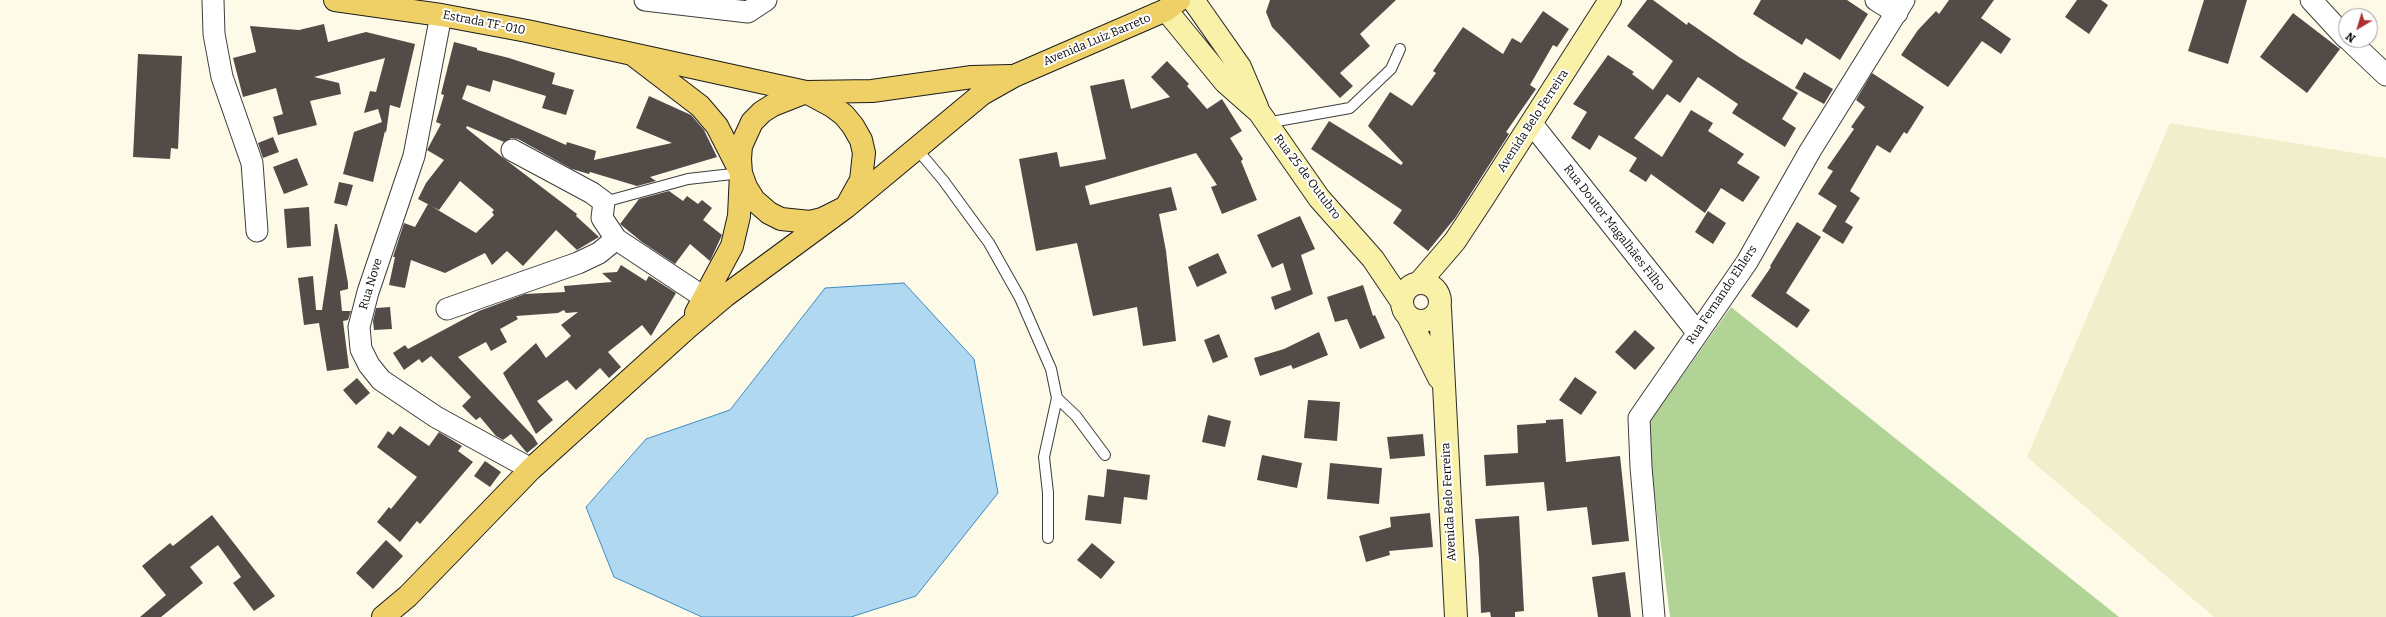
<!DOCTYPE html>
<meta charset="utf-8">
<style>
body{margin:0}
#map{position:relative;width:2386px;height:617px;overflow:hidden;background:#fdfae8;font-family:Bitter,serif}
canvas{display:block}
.north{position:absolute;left:2338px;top:8px;width:40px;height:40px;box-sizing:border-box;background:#fff;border:1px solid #9d9d9d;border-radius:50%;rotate:218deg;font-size:11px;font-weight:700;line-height:16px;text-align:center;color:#0a0a0a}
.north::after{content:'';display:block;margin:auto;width:14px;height:18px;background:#af2d31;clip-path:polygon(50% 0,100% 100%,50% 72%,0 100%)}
</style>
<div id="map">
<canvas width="2386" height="617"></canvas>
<div class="north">N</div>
</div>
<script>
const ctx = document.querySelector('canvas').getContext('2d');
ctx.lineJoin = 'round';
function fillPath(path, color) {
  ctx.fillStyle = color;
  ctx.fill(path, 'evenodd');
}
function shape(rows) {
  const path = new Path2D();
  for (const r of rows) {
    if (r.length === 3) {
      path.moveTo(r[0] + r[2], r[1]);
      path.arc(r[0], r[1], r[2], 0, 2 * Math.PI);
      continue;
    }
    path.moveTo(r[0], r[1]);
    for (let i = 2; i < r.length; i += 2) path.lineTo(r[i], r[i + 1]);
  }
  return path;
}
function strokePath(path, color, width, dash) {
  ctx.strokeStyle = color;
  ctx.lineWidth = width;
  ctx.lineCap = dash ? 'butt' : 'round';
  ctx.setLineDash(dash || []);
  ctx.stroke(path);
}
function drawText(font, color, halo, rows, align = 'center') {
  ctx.font = font + ' Bitter,serif';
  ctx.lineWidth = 4;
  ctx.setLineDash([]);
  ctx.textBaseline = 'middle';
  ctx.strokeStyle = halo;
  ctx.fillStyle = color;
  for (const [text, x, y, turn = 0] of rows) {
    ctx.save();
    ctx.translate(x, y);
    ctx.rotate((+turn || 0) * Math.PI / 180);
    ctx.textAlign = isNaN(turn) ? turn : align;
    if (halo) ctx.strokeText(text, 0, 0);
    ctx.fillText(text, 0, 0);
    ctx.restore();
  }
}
fillPath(shape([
 [2170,123,2386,158,2386,617,2214,617,2027,457]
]), '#f1eecb');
fillPath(shape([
 [1731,307,2119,617,1670,617,1646,427]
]), '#b1d496');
const water = shape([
 [904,283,974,359,998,493,916,596,851,617,702,617,614,577,586,507,646,439,730,410,825,288,904,283]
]);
fillPath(water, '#b1d8f1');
strokePath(water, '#3d8bc2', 1);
fillPath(shape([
 [1270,0,1396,0,1360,34,1370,46,1340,73,1353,86,1340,98,1272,27,1266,12],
 [1647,0,1653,0,1687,25,1688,22,1739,57,1798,93,1782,119,1796,128,1785,147,1732,113,1738,104,1698,77,1680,103,1667,94,1634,138,1662,157,1691,110,1713,123,1708,131,1744,154,1737,163,1760,177,1743,202,1721,188,1705,213,1651,174,1646,182,1629,171,1637,158,1599,135,1590,150,1571,138,1587,112,1573,104,1608,55,1634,72,1632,74,1653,90,1673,61,1627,26],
 [1761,0,1847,0,1868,14,1840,60,1806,38,1802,45,1753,14],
 [1949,0,1994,0,1981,18,2011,39,2001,54,1982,41,1948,87,1901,55,1918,30,1936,11,1939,14],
 [2077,0,2101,0,2108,5,2089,34,2065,17],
 [2204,0,2247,0,2228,64,2188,51],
 [1543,11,1569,29,1557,47,1553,45,1530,85,1536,89,1506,132,1509,134,1455,218,1428,251,1393,223,1402,210,1311,149,1329,121,1401,165,1403,163,1368,126,1390,92,1412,106,1436,73,1433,71,1463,27,1503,54,1512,38,1521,43],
 [2293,13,2340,49,2307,93,2260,57],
 [324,24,328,42,366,32,415,44,400,108,390,105,386,133,385,131,373,182,343,174,354,132,382,122,378,109,364,113,370,91,376,92,385,58,314,77,339,83,341,94,310,101,317,125,278,135,273,117,283,114,276,88,243,97,233,58,256,52,250,26,299,30],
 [454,42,477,48,477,50,509,58,555,73,552,84,574,90,566,115,542,108,546,96,493,80,490,92,467,85,462,99,566,145,567,142,596,151,594,160,672,143,636,128,649,96,691,115,704,130,717,157,650,177,656,181,637,186,590,172,589,174,572,169,518,139,511,138,504,142,467,126,466,128,506,160,577,214,576,216,599,237,577,250,556,230,523,266,507,251,492,265,485,253,445,273,411,260,405,288,389,285,395,257,393,257,404,223,415,227,428,204,476,233,494,215,492,212,494,210,460,181,439,210,418,199,426,183,444,160,427,150,441,124,436,122,444,95,441,94],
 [138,54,182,56,178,149,171,148,170,159,133,157],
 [1167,61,1189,84,1187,86,1207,109,1222,99,1242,131,1230,138,1243,159,1241,161,1257,200,1222,214,1211,187,1217,185,1196,153,1085,186,1090,205,1171,187,1177,210,1159,214,1166,251,1176,341,1143,346,1137,307,1093,316,1077,243,1036,251,1019,159,1057,152,1060,167,1106,159,1090,86,1124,79,1131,109,1170,97,1151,77],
 [1804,72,1833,89,1824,104,1795,88],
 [1872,73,1924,107,1907,134,1904,132,1890,153,1877,145,1850,191,1860,198,1845,222,1853,227,1843,244,1822,231,1837,206,1818,194,1833,171,1827,168,1854,129,1851,127,1865,107,1856,100],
 [273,137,279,152,263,158,258,143],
 [297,158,308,185,284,194,273,167],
 [339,182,353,185,347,206,334,203],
 [669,191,683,201,687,196,698,204,702,200,712,208,703,220,722,235,710,261,690,244,675,264,642,242,620,224,639,199],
 [309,207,311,246,287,248,284,209],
 [1708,211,1726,223,1713,244,1695,232],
 [1300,216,1315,249,1301,255,1313,294,1275,310,1271,297,1291,290,1283,263,1272,268,1257,235],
 [1797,222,1821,237,1786,293,1810,310,1797,328,1751,296,1771,267,1770,266],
 [335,224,337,224,348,283,348,289,340,291,342,311,351,311,348,320,343,321,349,368,327,371,319,323,304,325,298,278,313,276,316,310,322,310],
 [1218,253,1227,273,1197,287,1188,267],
 [621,265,646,281,649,276,676,293,651,336,642,325,608,352,621,367,609,378,600,368,576,390,567,380,537,401,553,420,536,434,503,373,536,343,546,358,571,336,561,325,578,312,566,313,564,310,558,313,516,316,518,319,500,329,507,342,491,351,486,342,458,357,533,436,538,444,527,453,511,434,503,440,496,436,480,417,476,420,462,406,471,397,431,356,422,363,419,359,404,370,393,353,405,345,408,349,479,311,525,294,565,292,564,286,612,282,602,273,617,272],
 [1363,285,1373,316,1375,315,1385,338,1360,349,1347,319,1335,322,1327,297],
 [390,307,392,329,374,330,373,321,376,308],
 [1635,330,1655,348,1635,370,1615,352],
 [1319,332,1328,355,1293,369,1291,365,1260,376,1254,358,1284,349],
 [1219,334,1228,357,1213,363,1204,340],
 [1575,377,1597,392,1581,415,1559,400],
 [357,378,370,393,356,405,343,390],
 [1308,400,1340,402,1337,441,1304,438],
 [1208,415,1231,421,1225,447,1202,442],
 [1563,419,1566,462,1620,456,1629,541,1592,545,1587,507,1547,511,1544,482,1486,486,1484,455,1518,453,1517,425,1546,423,1546,420],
 [400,426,429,446,439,432,462,446,458,451,473,462,420,524,417,521,400,542,377,522,389,507,391,509,417,477,377,447,388,431,393,435],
 [1423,434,1425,456,1390,459,1387,437],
 [1262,455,1302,463,1297,488,1257,480],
 [485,461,501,472,490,487,474,476],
 [1330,463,1382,468,1379,504,1327,499],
 [1107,469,1150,475,1147,500,1124,497,1121,524,1085,520,1088,495,1104,497],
 [1430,513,1433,547,1389,551,1390,555,1366,562,1359,536,1391,527,1390,517],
 [212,515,275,596,254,611,233,583,241,577,218,545,190,567,203,583,161,617,140,617,166,595,142,566,170,543,173,546],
 [1519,516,1524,611,1515,612,1515,617,1491,617,1490,612,1481,613,1479,558,1475,519],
 [386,540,403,556,373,589,356,573],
 [1092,543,1115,562,1101,579,1077,560],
 [1625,572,1631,617,1598,617,1592,577]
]), '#524b47');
const service = shape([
 [1266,123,1350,108,1391,69,1400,49],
 [916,148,943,180,989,243,1020,298,1051,369,1057,398,1044,457,1048,493,1048,538],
 [604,202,688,179,741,173],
 [1057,398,1076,416,1105,455]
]);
const minor = shape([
 [213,0,214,34,222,77,252,163,257,231],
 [645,0,748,12,766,0],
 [1876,0,1897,13],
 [2311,0,2346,38],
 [441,15,414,156,368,292,359,327,361,349,369,365,381,380,436,417,531,469],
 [2349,40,2386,75],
 [1532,124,1697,332],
 [512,150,592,193,604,202,602,218,616,239,705,298],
 [447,309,578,263,599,253,616,239],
 [1654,617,1641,467,1639,418,1747,262,1810,151,1904,0]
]);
const secondary = shape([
 [1193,0,1240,67,1257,107],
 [1166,10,1225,82,1259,112,1319,198,1373,259,1402,302],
 [1421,302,19],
 [1419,283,1455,241,1482,200,1610,0],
 [1440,308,1456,617],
 [1409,318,1439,378]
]);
const primary = shape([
 [335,0,441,15,527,31,806,92,872,91,972,77,1010,76],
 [632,54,700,106,717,126,741,173,746,187,754,200,769,213,781,219,810,222,822,219,846,207,861,180,864,153,861,140,853,126,844,115,832,106,806,92,773,105,762,112,752,122,741,146,740,159,741,173,739,216,732,246,696,313],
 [383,617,408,596,531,469,687,328,725,296,846,207,982,94,1014,76,1166,10,1179,0]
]);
strokePath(service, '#3d3d3d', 12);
strokePath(minor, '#3d3d3d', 23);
strokePath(secondary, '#2c2c2c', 24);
strokePath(primary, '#1b1b1b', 24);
strokePath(service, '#fff', 10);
strokePath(minor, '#fff', 21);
strokePath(secondary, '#f9f1a8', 22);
strokePath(primary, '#efd067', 22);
drawText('12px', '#0a0a0a', '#fff', [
 ["Estrada TF-010",484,23,11],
 ["Avenida Luiz Barreto",1097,40,-23],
 ["Avenida Belo Ferreira",1533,121,-57],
 ["Rua 25 de Outubro",1307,177,53],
 ["Rua Doutor Magalhães Filho",1614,228,52],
 ["Rua Nove",371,284,-73],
 ["Rua Fernando Ehlers",1722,295,-56],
 ["Avenida Belo Ferreira",1449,502,-93]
]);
</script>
